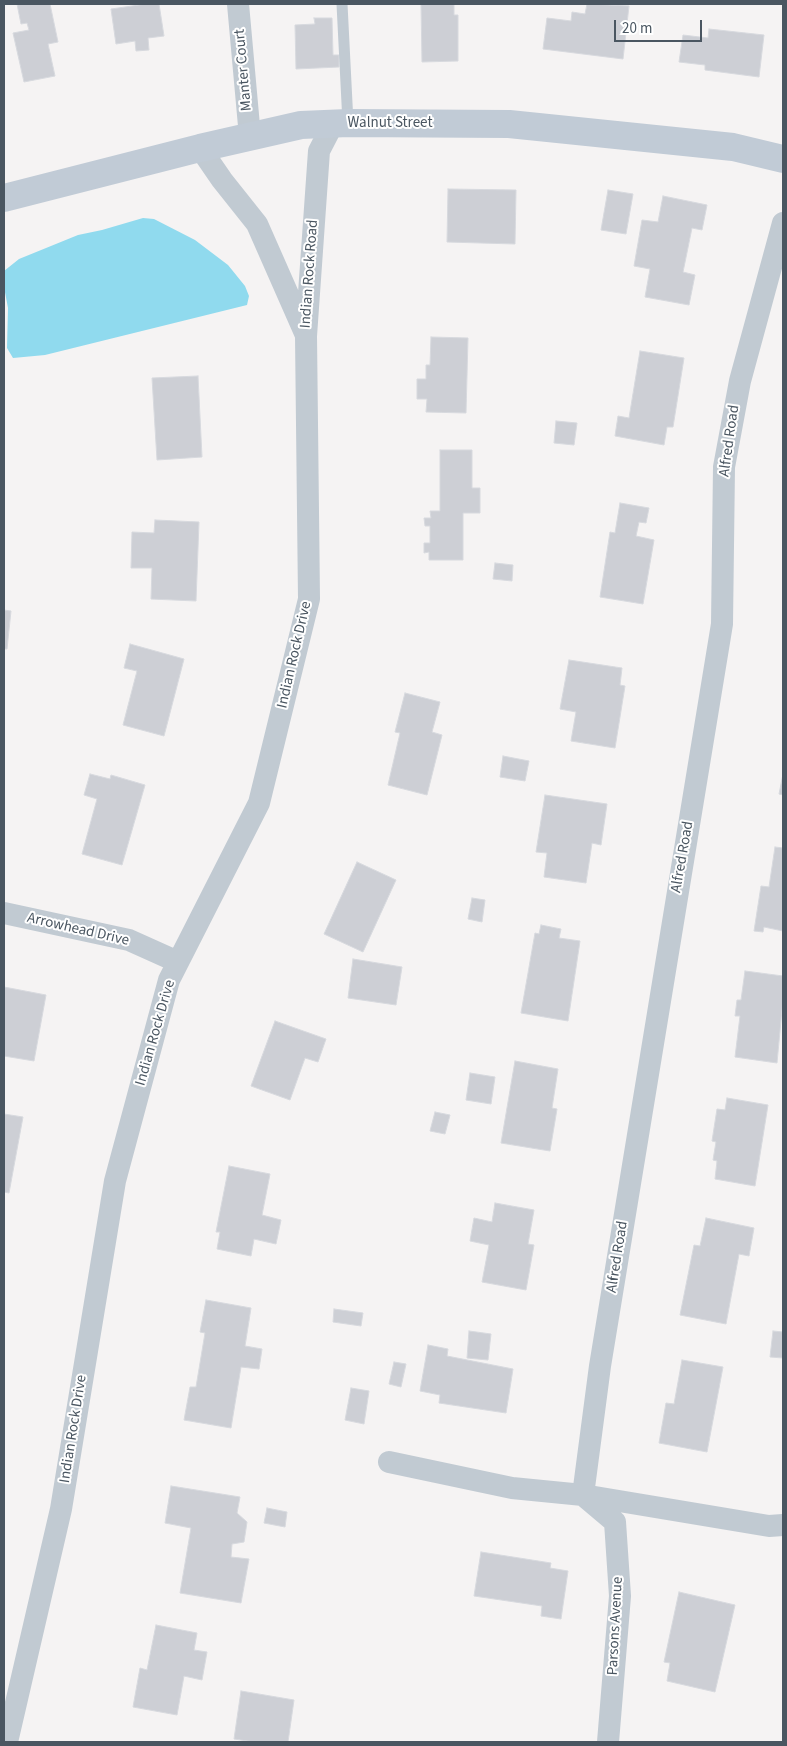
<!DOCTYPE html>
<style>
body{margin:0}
#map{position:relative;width:787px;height:1746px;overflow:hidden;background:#f5f3f3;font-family:"Source Sans 3",sans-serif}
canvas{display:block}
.frame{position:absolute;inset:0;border:5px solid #4a5661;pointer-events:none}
.scale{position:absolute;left:614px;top:20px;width:88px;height:22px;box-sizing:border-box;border:2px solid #4a5661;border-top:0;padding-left:6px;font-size:15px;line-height:18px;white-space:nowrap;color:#4a5661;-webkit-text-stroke:4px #fff;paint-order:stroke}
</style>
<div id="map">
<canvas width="787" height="1746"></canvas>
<div class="frame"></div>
<div class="scale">20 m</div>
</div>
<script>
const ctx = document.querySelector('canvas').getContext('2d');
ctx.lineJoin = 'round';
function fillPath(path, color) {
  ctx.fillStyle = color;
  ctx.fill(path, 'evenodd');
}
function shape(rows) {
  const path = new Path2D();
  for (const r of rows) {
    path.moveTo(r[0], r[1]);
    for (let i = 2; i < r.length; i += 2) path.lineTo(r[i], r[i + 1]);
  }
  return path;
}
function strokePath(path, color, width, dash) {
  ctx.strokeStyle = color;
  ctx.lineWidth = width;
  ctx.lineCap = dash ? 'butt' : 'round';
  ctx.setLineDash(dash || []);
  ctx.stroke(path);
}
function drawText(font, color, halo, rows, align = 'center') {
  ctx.font = font + ' "Source Sans 3",sans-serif';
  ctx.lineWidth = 4;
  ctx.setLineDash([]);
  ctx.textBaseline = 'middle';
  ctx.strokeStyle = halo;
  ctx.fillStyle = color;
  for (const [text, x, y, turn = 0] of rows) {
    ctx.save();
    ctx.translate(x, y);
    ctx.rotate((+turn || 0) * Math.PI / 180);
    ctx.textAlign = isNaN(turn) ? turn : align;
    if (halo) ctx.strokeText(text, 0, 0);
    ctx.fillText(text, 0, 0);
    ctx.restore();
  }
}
fillPath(shape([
 [143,218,154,219,195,240,228,265,245,286,249,296,247,305,45,355,13,358,7,348,8,308,4,287,4,271,19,259,78,235,102,230]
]), '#90daee');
const building = shape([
 [17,4,50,4,58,42,48,44,55,76,24,82,13,33,29,30,27,23,21,24,17,4],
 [146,4,159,4,164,36,148,38,149,50,136,51,135,41,116,44,111,9,146,4],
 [421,4,454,4,454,15,458,15,458,61,422,62,421,4],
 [587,4,629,6,623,59,543,49,547,18,571,21,572,12,585,14,587,4],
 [314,18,332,18,333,55,339,55,339,67,296,69,295,25,315,24,314,18],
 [709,29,764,35,759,77,705,70,705,65,679,62,683,35,708,38,709,29],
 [448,189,516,190,515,244,447,242,448,189],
 [608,190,633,194,626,234,601,230,608,190],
 [663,196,707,205,702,230,692,228,683,272,695,275,689,305,645,297,650,269,634,266,642,220,658,222,663,196],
 [431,337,468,338,466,413,426,412,427,399,417,399,417,379,426,379,426,365,430,365,431,337],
 [640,351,684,358,673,427,667,427,664,445,615,436,618,416,629,418,640,351],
 [198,376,202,457,157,460,152,378,198,376],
 [556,421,577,423,574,445,554,443,556,421],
 [440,450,472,450,472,488,480,488,480,513,463,513,463,560,429,560,429,552,424,553,424,543,430,543,430,526,425,526,424,518,431,518,430,511,440,511,440,450],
 [620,503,649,508,646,523,639,522,636,536,654,540,643,604,600,597,610,532,615,533,620,503],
 [155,520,199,522,196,601,151,599,152,568,131,568,132,532,154,533,155,520],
 [495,563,513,565,512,581,493,579,495,563],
 [4,610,11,611,7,649,4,649,4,610],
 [130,644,184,659,164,736,123,725,137,671,124,668,130,644],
 [569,660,622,668,620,685,625,686,615,748,571,741,576,712,560,709,569,660],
 [405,693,440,702,432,732,442,735,427,795,388,785,400,733,395,732,405,693],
 [503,756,529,761,525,781,500,777,503,756],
 [90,774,110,779,111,775,145,785,122,865,82,854,97,799,84,795,90,774],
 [783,774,783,795,779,794,783,774],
 [545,795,607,804,601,845,592,843,586,883,544,877,547,853,536,852,545,795],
 [775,847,783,848,783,931,764,927,763,932,754,931,761,886,769,887,775,847],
 [357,862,396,880,363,952,324,934,357,862],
 [472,898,485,900,482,922,468,919,472,898],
 [541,925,561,929,559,938,580,941,568,1021,521,1013,535,933,539,934,541,925],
 [353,959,402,967,396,1005,348,998,353,959],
 [745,971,783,976,783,999,777,1063,735,1057,740,1016,735,1016,737,1000,741,1000,745,971],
 [4,987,46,995,34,1061,4,1056,4,987],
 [275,1021,326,1039,318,1062,305,1058,290,1100,251,1086,275,1021],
 [515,1061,558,1069,552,1108,557,1109,550,1151,501,1143,515,1061],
 [470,1073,495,1077,491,1104,466,1100,470,1073],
 [727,1098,768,1105,755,1186,715,1179,717,1161,713,1160,716,1142,712,1141,717,1109,725,1110,727,1098],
 [435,1112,450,1115,445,1134,430,1131,435,1112],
 [4,1114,23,1117,9,1193,4,1192,4,1114],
 [229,1166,270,1174,262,1215,281,1220,276,1244,254,1239,251,1256,217,1249,220,1232,216,1232,229,1166],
 [495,1203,534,1210,528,1244,534,1245,526,1290,482,1282,489,1245,470,1241,474,1218,492,1222,495,1203],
 [706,1218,754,1228,749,1256,739,1254,726,1324,680,1315,694,1245,700,1246,706,1218],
 [206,1300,251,1308,245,1346,262,1349,259,1369,241,1367,231,1428,184,1420,190,1387,196,1387,205,1333,200,1332,206,1300],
 [334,1309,363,1313,361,1326,333,1322,334,1309],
 [469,1331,491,1334,488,1360,467,1358,469,1331],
 [773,1331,783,1332,783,1358,770,1357,773,1331],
 [428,1345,448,1349,447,1356,513,1369,506,1413,439,1403,440,1395,420,1391,428,1345],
 [682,1360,723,1367,707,1452,659,1443,666,1403,674,1404,682,1360],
 [394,1362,406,1364,401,1387,389,1384,394,1362],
 [351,1388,369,1391,364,1424,345,1420,351,1388],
 [171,1486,240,1497,237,1513,247,1522,244,1542,232,1544,231,1557,249,1559,241,1603,180,1593,191,1528,165,1523,171,1486],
 [267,1508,287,1512,285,1527,264,1523,267,1508],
 [481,1552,551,1563,550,1568,568,1571,561,1619,541,1616,542,1606,474,1596,481,1552],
 [679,1592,735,1605,715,1692,667,1681,670,1663,664,1662,679,1592],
 [156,1625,197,1633,194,1650,207,1652,202,1680,184,1676,177,1715,133,1707,140,1668,147,1670,156,1625],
 [241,1691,294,1700,288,1742,254,1742,234,1739,241,1691]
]);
fillPath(building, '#cdcfd5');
strokePath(building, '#d7d9de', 1);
strokePath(shape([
 [342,4,348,123]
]), '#c1cad2', 11);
strokePath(shape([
 [238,4,250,137],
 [200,148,222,180,257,224,305,333],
 [4,913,129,940,178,962],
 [389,1462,512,1488,583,1495,769,1526,783,1525],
 [7,1742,61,1509,115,1181,169,980,259,803,309,599,306,336,319,151,333,124],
 [608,1742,620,1596,615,1522,583,1495,600,1366,722,624,724,467,740,381,783,223]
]), '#c1cad2', 22);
strokePath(shape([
 [4,198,200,148,301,125,348,123,509,124,733,147,783,159]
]), '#c1cbd6', 28);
drawText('15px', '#4a5661', '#fff', [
 ["Manter Court",244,70,-95],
 ["Walnut Street",390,124],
 ["Indian Rock Road",310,274,-86],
 ["Alfred Road",730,441,-82],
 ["Indian Rock Drive",295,655,-77],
 ["Alfred Road",683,857,-80],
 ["Arrowhead Drive",78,930,13],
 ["Indian Rock Drive",156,1033,-74],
 ["Alfred Road",618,1257,-81],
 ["Indian Rock Drive",74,1429,-81],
 ["Parsons Avenue",616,1626,-87]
]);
</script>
